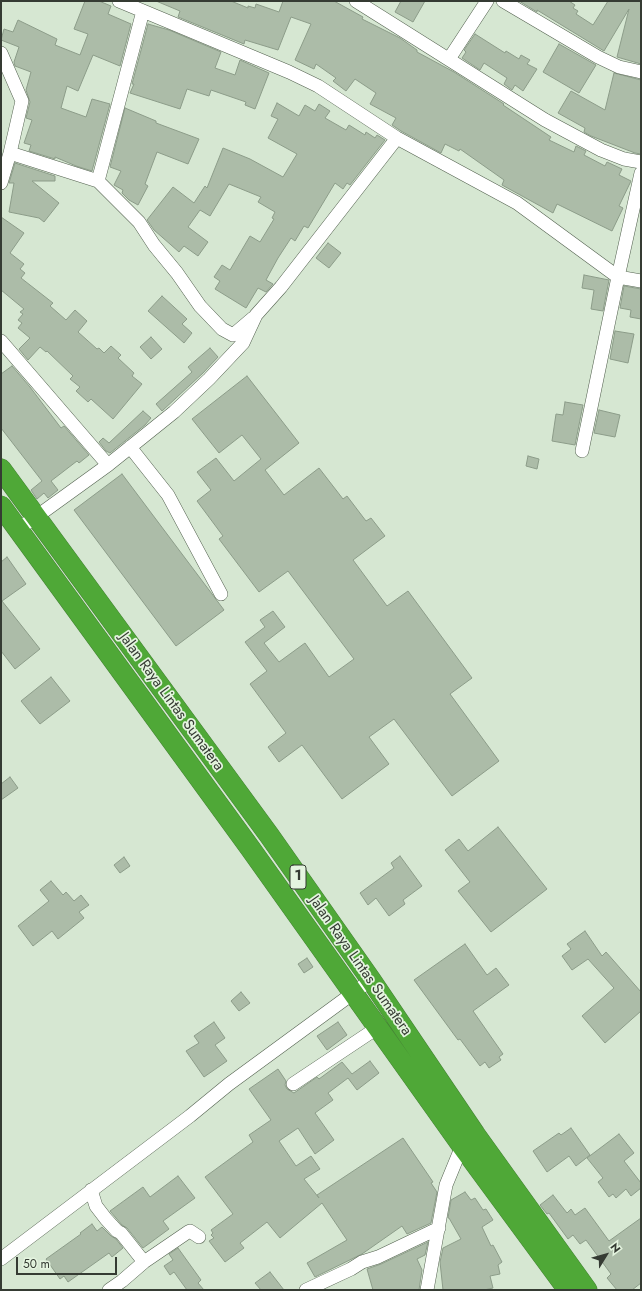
<!DOCTYPE html>
<style>
body{margin:0}
#map{position:relative;width:642px;height:1291px;overflow:hidden;background:#d6e7d2;font-family:Jost,sans-serif}
canvas{display:block}
.frame{position:absolute;inset:0;border:2px solid #353b33;pointer-events:none}
.north{position:absolute;left:586px;top:1235px;width:40px;height:40px;-webkit-text-stroke:3px #e4f4df;paint-order:stroke;rotate:53deg;font-size:11px;font-weight:700;line-height:16px;text-align:center;color:#353b33}
.north::after{content:'';display:block;margin:auto;width:14px;height:18px;background:#353b33;clip-path:polygon(50% 0,100% 100%,50% 72%,0 100%)}
.scale{position:absolute;left:16px;top:1257px;width:101px;height:18px;box-sizing:border-box;border:2px solid #353b33;border-top:0;padding-left:5px;font-size:12px;line-height:14px;white-space:nowrap;color:#353b33;-webkit-text-stroke:3px #e4f4df;paint-order:stroke}
</style>
<div id="map">
<canvas width="642" height="1291"></canvas>
<div class="frame"></div>
<div class="north">N</div>
<div class="scale">50 m</div>
</div>
<script>
const ctx = document.querySelector('canvas').getContext('2d');
ctx.lineJoin = 'round';
function fillPath(path, color) {
  ctx.fillStyle = color;
  ctx.fill(path, 'evenodd');
}
function shape(rows) {
  const path = new Path2D();
  for (const r of rows) {
    path.moveTo(r[0], r[1]);
    for (let i = 2; i < r.length; i += 2) path.lineTo(r[i], r[i + 1]);
  }
  return path;
}
function strokePath(path, color, width, dash) {
  ctx.strokeStyle = color;
  ctx.lineWidth = width;
  ctx.lineCap = dash ? 'butt' : 'round';
  ctx.setLineDash(dash || []);
  ctx.stroke(path);
}
function drawText(font, color, halo, rows, align = 'center') {
  ctx.font = font + ' Jost,sans-serif';
  ctx.lineWidth = 3.5;
  ctx.setLineDash([]);
  ctx.textBaseline = 'middle';
  ctx.strokeStyle = halo;
  ctx.fillStyle = color;
  for (const [text, x, y, turn = 0] of rows) {
    ctx.save();
    ctx.translate(x, y);
    ctx.rotate((+turn || 0) * Math.PI / 180);
    ctx.textAlign = isNaN(turn) ? turn : align;
    if (halo) ctx.strokeText(text, 0, 0);
    ctx.fillText(text, 0, 0);
    ctx.restore();
  }
}
const building = shape([
 [85,1,99,1,111,6,108,14,131,24,120,66,93,55,78,91,67,86,61,108,86,117,92,99,110,104,92,171,76,166,55,157,55,159,29,151,31,145,24,143,32,120,26,118,30,102,26,90,31,72,15,66,14,62,19,47,1,40,4,29,13,32,18,20,57,39,55,45,80,55,88,34,74,29,85,1],
 [156,1,231,1,248,8,248,6,255,8,256,4,279,12,283,1,334,1,363,17,362,19,400,38,417,50,417,52,454,72,504,104,503,105,551,137,549,140,574,152,576,146,586,151,584,155,605,166,607,162,622,169,619,175,631,181,619,206,623,208,612,231,557,204,553,213,502,185,504,180,460,149,459,151,445,144,441,153,401,131,392,125,396,118,370,104,376,93,355,79,346,91,333,81,336,78,316,64,314,69,295,60,311,24,291,17,278,50,245,40,244,44,178,17,180,11,156,1],
 [401,1,425,1,413,22,395,12,401,1],
 [519,1,569,1,575,5,573,8,578,11,576,14,593,25,608,1,641,1,641,64,617,57,629,9,604,51,537,10,537,12,519,1],
 [148,24,169,30,221,52,215,68,235,75,240,60,269,73,255,109,245,105,246,102,211,90,209,96,187,89,180,109,130,93,134,84,132,84,148,24],
 [475,34,505,53,506,51,519,59,521,55,530,60,527,64,537,69,523,91,515,85,512,90,504,84,507,78,484,63,480,70,462,58,466,52,464,50,475,34],
 [559,44,596,65,579,93,543,72,559,44],
 [614,73,641,80,641,154,635,153,591,136,584,132,585,128,558,113,571,91,605,110,614,73],
 [277,103,299,116,305,105,315,111,319,104,330,111,325,118,346,130,349,125,365,135,366,132,375,138,377,135,385,140,350,185,347,183,343,189,335,183,308,228,304,226,295,241,291,238,278,258,266,280,273,284,266,292,258,288,246,308,215,289,220,281,214,277,222,265,230,270,250,236,260,242,274,219,272,218,275,212,258,202,261,197,229,184,210,216,200,210,188,227,208,242,198,256,184,246,179,252,154,230,147,220,173,187,194,203,205,186,207,188,223,148,250,159,283,177,297,154,268,138,278,119,271,116,277,103],
 [125,108,156,121,156,123,199,139,188,164,157,152,145,184,148,186,138,205,129,200,122,193,123,190,114,185,121,171,110,167,125,108],
 [15,163,55,176,55,181,32,181,59,203,44,222,39,218,9,212,14,183,9,183,15,163],
 [1,217,24,233,10,253,24,264,20,269,25,273,21,278,53,303,50,306,66,320,75,310,87,321,78,332,97,349,99,348,104,353,111,346,121,355,118,358,134,373,132,376,142,384,113,419,91,399,88,402,76,391,80,387,70,379,73,376,47,351,46,352,40,347,28,360,19,349,30,338,18,328,22,323,18,320,23,314,20,312,24,309,1,290,1,217],
 [328,243,341,253,329,268,316,258,328,243],
 [584,275,609,280,603,311,591,309,594,290,582,288,584,275],
 [624,286,641,289,641,319,630,317,631,310,620,308,624,286],
 [162,296,187,319,182,324,192,333,184,343,148,311,162,296],
 [615,331,634,334,628,363,610,359,615,331],
 [151,337,162,349,151,359,140,347,151,337],
 [210,348,218,357,203,373,162,411,156,404,192,372,188,367,210,348],
 [12,366,30,387,61,428,64,426,89,455,79,463,77,461,51,481,58,490,48,498,44,493,37,499,31,490,42,481,1,428,1,374,12,366],
 [247,376,299,443,265,470,284,495,319,468,343,499,347,496,366,521,371,518,385,536,353,560,387,606,408,591,472,678,450,694,499,761,452,796,394,719,369,737,389,764,342,799,302,745,279,762,268,747,286,733,250,684,267,671,245,642,265,627,260,620,273,611,285,627,264,643,279,662,305,643,329,677,354,659,288,571,259,592,219,539,223,536,197,501,211,490,197,472,216,458,234,481,261,459,242,435,219,453,192,419,247,376],
 [565,402,583,405,575,445,552,441,556,414,563,415,565,402],
 [599,410,620,415,615,437,594,433,599,410],
 [143,411,151,418,145,425,110,453,106,451,99,442,103,438,109,443,143,411],
 [528,456,539,459,537,469,526,466,528,456],
 [122,474,224,610,176,646,74,510,122,474],
 [7,557,26,584,2,601,40,649,15,669,1,651,1,562,7,557],
 [51,677,70,701,40,724,21,701,51,677],
 [10,777,18,788,1,800,1,784,10,777],
 [498,827,547,889,491,932,458,891,470,882,445,850,459,839,468,851,498,827],
 [400,856,422,886,403,900,405,904,389,916,376,898,368,905,360,893,394,868,391,863,400,856],
 [124,857,130,866,120,873,114,865,124,857],
 [51,881,63,895,66,892,74,901,81,895,89,905,79,912,84,918,58,939,52,931,33,946,18,926,49,901,40,890,51,881],
 [585,931,602,956,606,952,641,992,641,1011,605,1043,582,1016,614,988,588,959,572,970,562,956,571,949,567,944,585,931],
 [465,944,487,975,496,968,509,985,473,1011,503,1054,499,1057,501,1060,489,1068,485,1062,480,1066,460,1039,458,1040,414,980,465,944],
 [307,958,313,967,304,973,298,964,307,958],
 [241,992,250,1003,239,1011,231,1001,241,992],
 [214,1022,225,1038,215,1045,227,1061,204,1077,186,1051,199,1043,194,1036,214,1022],
 [338,1022,347,1035,327,1050,317,1036,338,1022],
 [370,1061,379,1073,357,1090,348,1078,328,1093,333,1100,315,1113,334,1140,315,1154,298,1128,279,1141,296,1166,311,1156,320,1169,304,1179,319,1198,317,1195,403,1138,433,1182,431,1183,437,1192,431,1223,407,1234,402,1226,362,1254,315,1277,307,1263,347,1240,322,1203,280,1238,267,1222,240,1243,244,1248,225,1262,209,1241,214,1238,211,1235,213,1233,211,1230,233,1214,205,1177,253,1142,249,1135,271,1120,249,1089,278,1069,286,1081,285,1085,287,1089,294,1093,317,1077,319,1079,342,1062,352,1074,370,1061],
 [571,1128,590,1155,576,1166,569,1156,547,1172,533,1151,559,1133,561,1135,571,1128],
 [619,1134,634,1153,624,1161,641,1183,641,1188,631,1196,626,1189,616,1198,613,1194,609,1197,598,1182,603,1178,587,1158,619,1134],
 [178,1176,195,1198,163,1221,169,1229,143,1248,127,1228,122,1225,110,1211,143,1187,150,1197,178,1176],
 [465,1192,471,1200,475,1198,483,1210,486,1209,493,1220,482,1227,491,1246,493,1245,502,1262,498,1265,500,1274,490,1276,493,1288,484,1290,443,1290,440,1262,443,1248,461,1239,449,1218,448,1218,451,1200,465,1192],
 [553,1195,567,1213,571,1209,575,1215,585,1208,609,1241,641,1218,641,1283,632,1290,617,1290,607,1278,611,1274,586,1240,580,1244,573,1235,568,1239,549,1213,547,1214,540,1205,553,1195],
 [92,1224,97,1231,102,1227,111,1236,116,1239,123,1248,112,1257,109,1253,68,1282,64,1276,60,1279,46,1259,81,1234,80,1233,92,1224],
 [428,1242,425,1255,417,1259,422,1270,419,1290,373,1290,367,1269,381,1264,428,1242],
 [178,1248,201,1280,198,1283,204,1290,187,1290,174,1272,170,1275,164,1266,173,1260,169,1254,178,1248],
 [270,1272,284,1290,261,1290,255,1283,270,1272]
]);
fillPath(building, '#acbca8');
strokePath(building, '#8c9c89', 1);
const minor = shape([
 [119,1,143,11],
 [356,1,545,120,601,150,624,159,641,162],
 [503,1,598,57,619,67,641,72],
 [1,53,22,101,10,153],
 [449,59,487,1],
 [98,181,139,222,154,245,177,273,200,306,222,329,233,335,253,318],
 [1,183,10,153,98,181,143,11,289,72,318,86,397,138,517,203,618,277,641,281],
 [1,341,108,465],
 [130,447,168,495,221,594],
 [582,451,618,277,641,173],
 [18,529,36,517,108,465,174,412,209,379,243,343,256,315,281,287,397,138],
 [293,1084,377,1028],
 [91,1190,96,1206,106,1219,117,1231,121,1233,144,1262],
 [1,1259,190,1116,229,1084,371,980],
 [109,1290,122,1281,144,1262,188,1232,190,1231,199,1237],
 [306,1290,351,1269,362,1262,378,1257,439,1228],
 [427,1290,446,1185,462,1146,466,1142]
]);
const highway = shape([
 [1,469,269,835,371,980,475,1134,587,1290],
 [1,506,250,848,462,1146,568,1290]
]);
strokePath(minor, '#53614f', 14);
strokePath(highway, '#468236', 21);
strokePath(minor, '#fff', 13);
strokePath(highway, '#4fa837', 20);
for (const [x, y, w] of [
 [298,877,16]
]) {
  const box = new Path2D();
  box.roundRect(x - w / 2, y - 12, w, 24, 3);
  ctx.fillStyle = '#e4f4df';
  ctx.fill(box);
  strokePath(box, '#353b33', 1);
}
drawText('bold 14px', '#353b33', null, [
 ["1",298,877]
]);
drawText('15px', '#353b33', '#e4f4df', [
 ["Jalan Raya Lintas Sumatera",171,702,54],
 ["Jalan Raya Lintas Sumatera",360,966,55]
]);
</script>
